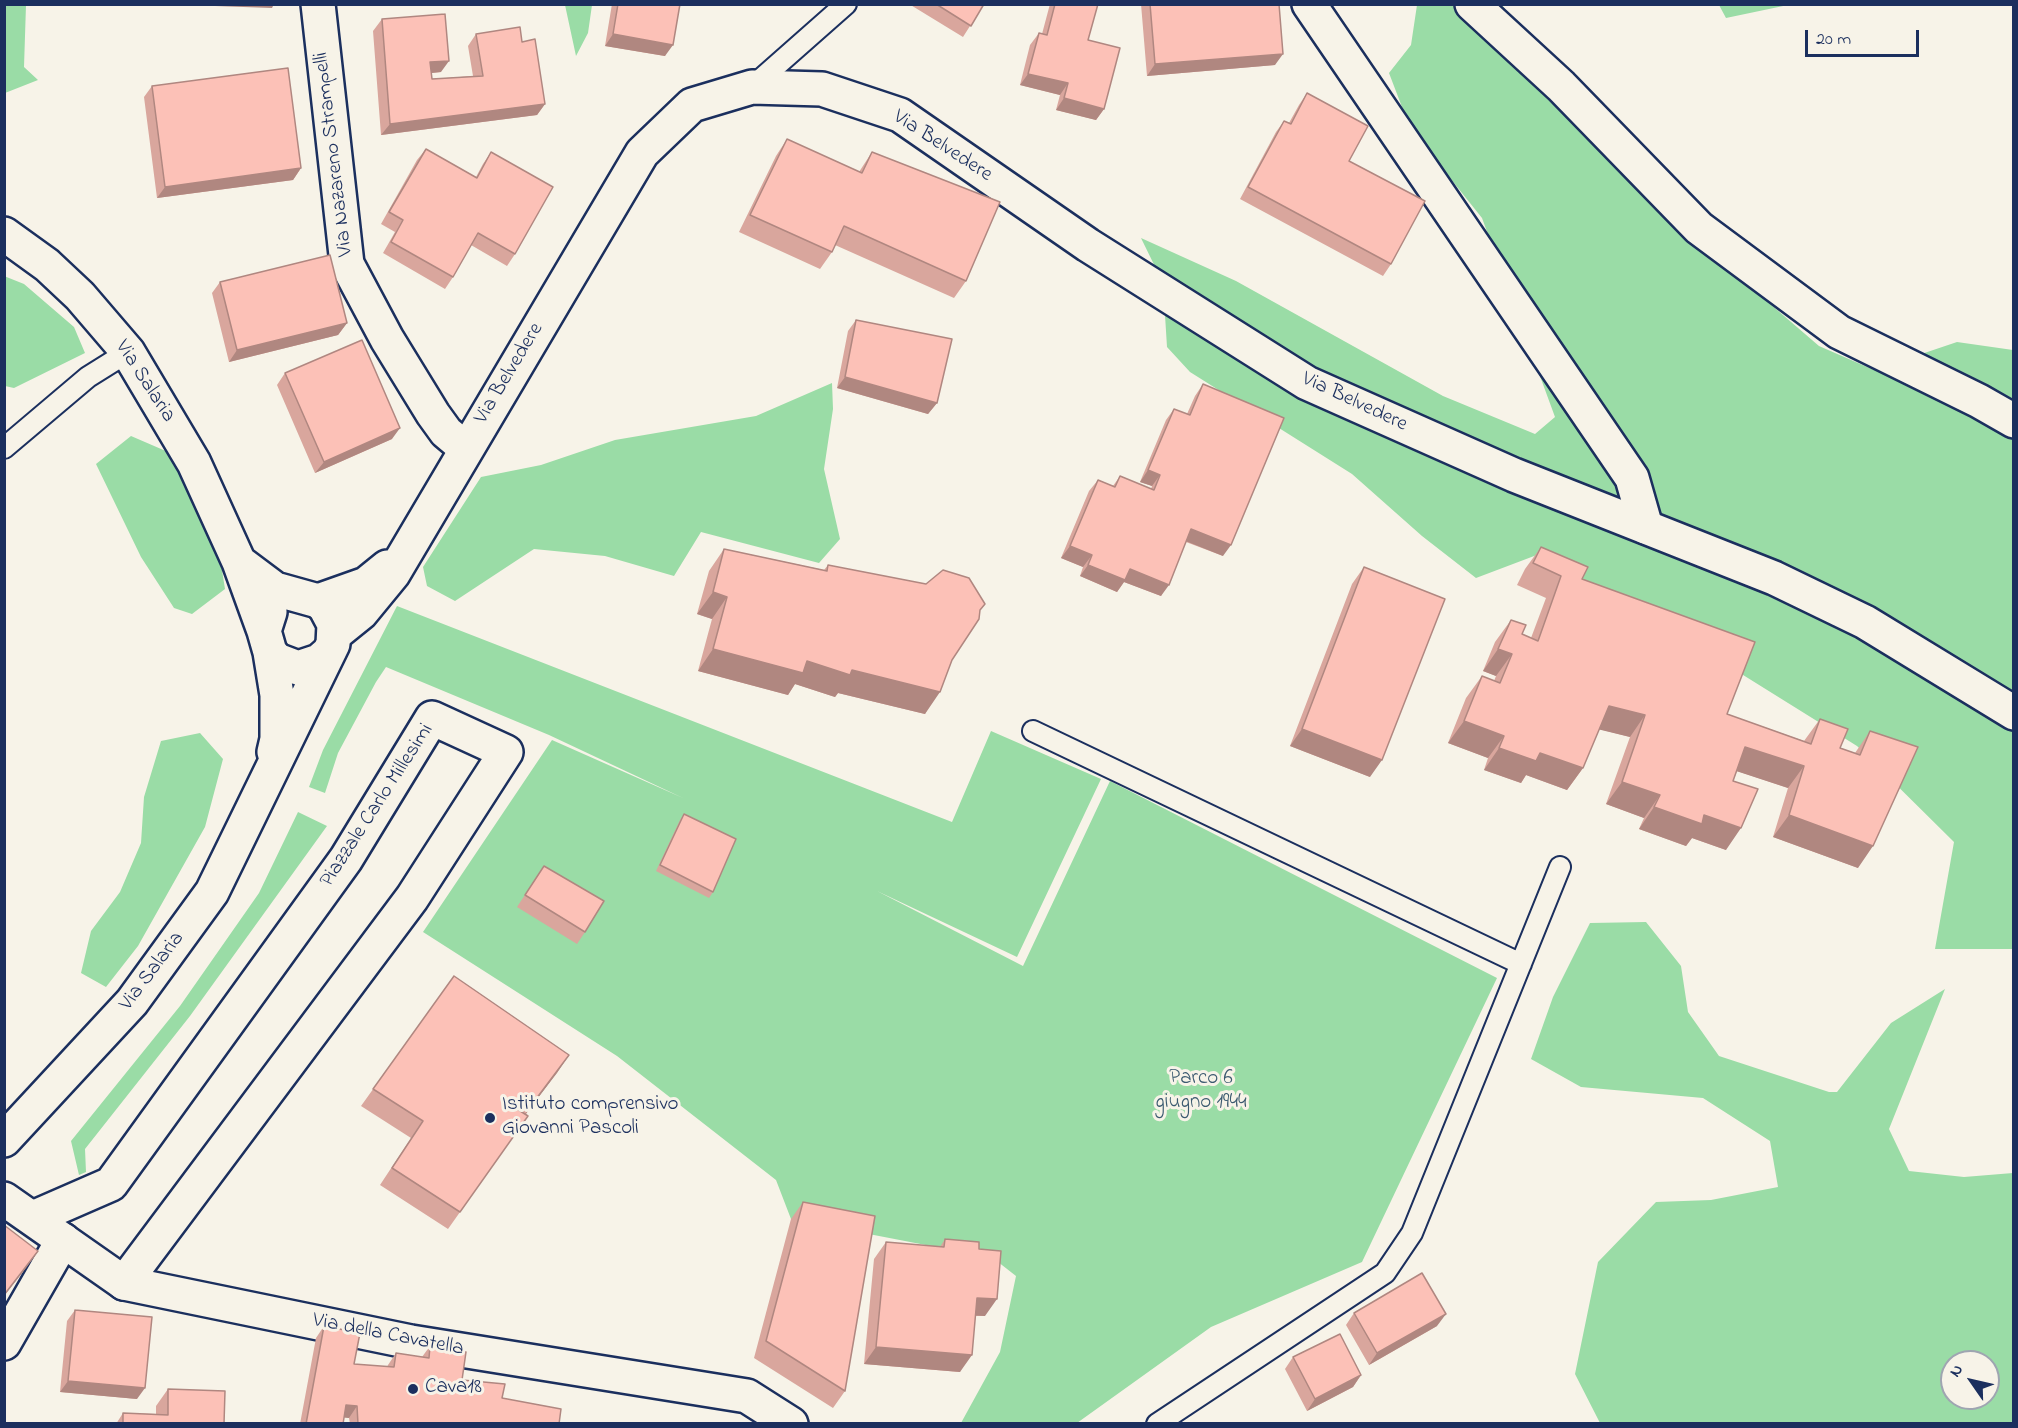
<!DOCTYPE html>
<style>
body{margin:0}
#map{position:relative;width:2018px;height:1428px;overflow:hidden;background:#f7f3e8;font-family:"Indie Flower",sans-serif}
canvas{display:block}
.frame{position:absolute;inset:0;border:6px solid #1b2f5e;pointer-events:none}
.north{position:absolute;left:1940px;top:1350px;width:60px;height:60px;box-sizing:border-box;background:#f7f3e8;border:2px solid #9fa5b1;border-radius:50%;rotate:304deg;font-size:16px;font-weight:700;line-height:24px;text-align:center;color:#1b2f5e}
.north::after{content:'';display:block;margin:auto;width:21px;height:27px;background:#1b2f5e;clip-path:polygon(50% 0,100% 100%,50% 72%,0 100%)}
.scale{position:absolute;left:1805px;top:30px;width:114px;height:27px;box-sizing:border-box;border:3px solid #1b2f5e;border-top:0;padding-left:8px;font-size:18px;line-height:21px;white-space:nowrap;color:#1b2f5e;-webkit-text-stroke:4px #f7f3e8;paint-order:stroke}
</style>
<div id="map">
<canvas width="2018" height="1428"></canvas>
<div class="frame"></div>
<div class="north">N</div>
<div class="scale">20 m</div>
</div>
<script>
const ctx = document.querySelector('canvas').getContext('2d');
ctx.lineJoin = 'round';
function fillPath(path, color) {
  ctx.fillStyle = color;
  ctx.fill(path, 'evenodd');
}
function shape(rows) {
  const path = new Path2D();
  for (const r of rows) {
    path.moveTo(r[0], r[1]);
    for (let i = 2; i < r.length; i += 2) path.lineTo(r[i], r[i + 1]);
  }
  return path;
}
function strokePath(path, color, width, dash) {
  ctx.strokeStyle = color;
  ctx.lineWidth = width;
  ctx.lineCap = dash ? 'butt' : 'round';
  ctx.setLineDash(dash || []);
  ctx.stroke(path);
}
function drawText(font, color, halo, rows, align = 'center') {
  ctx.font = font + ' "Indie Flower",sans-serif';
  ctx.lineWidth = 6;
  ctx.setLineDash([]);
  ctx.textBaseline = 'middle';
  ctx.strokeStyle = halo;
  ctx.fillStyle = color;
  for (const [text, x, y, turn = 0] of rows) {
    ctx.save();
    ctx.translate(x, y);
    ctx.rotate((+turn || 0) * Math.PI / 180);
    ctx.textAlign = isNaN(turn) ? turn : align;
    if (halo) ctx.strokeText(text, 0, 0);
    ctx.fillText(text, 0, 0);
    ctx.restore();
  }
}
fillPath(shape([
 [5,4,26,5,24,67,38,80,5,93],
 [565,5,592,5,588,33,576,56],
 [1417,5,1502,5,1580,106,1748,285,1819,346,1874,370,1957,342,2013,350,2013,949,1935,949,1954,842,1857,746,1719,660,1566,586,1550,550,1476,578,1422,536,1352,474,1190,372,1167,347,1163,283,1141,238,1236,281,1443,396,1535,434,1555,417,1482,218,1410,128,1389,73,1411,45],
 [1719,5,1788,5,1726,18],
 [4,276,24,284,74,327,85,353,14,388,5,386],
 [832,383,833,409,824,469,840,539,819,563,701,532,674,576,605,556,534,549,455,601,427,586,423,567,481,477,541,465,615,440,756,416],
 [131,436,175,455,221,564,225,589,192,614,174,608,141,557,96,464],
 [397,606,952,822,991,731,1101,779,1017,957,877,891,1023,966,1110,781,1497,978,1362,1262,1211,1327,1077,1423,961,1423,1000,1352,1016,1276,993,1258,791,1219,776,1180,617,1056,423,932,552,740,683,798,549,735,386,667,376,682,338,753,325,793,309,787,323,750],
 [200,733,223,759,205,827,138,946,106,987,81,973,91,931,120,892,141,843,144,797,161,741],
 [298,812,327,826,190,1016,85,1149,86,1172,79,1175,71,1141,180,1006,259,893],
 [1646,922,1681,966,1688,1012,1719,1056,1829,1092,1837,1092,1891,1023,1945,989,1889,1129,1909,1171,1964,1177,2013,1173,2013,1423,1600,1423,1575,1374,1598,1262,1656,1202,1711,1200,1778,1187,1770,1141,1703,1098,1581,1087,1531,1059,1553,997,1590,923],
 [1952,1362,1988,1362,1988,1398,1952,1398]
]), '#9adca6');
const service = shape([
 [752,87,846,4],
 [4,448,88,377,128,352],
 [1033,731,1521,964],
 [1157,1424,1385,1273,1412,1233,1560,867]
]);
const minor = shape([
 [318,4,347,264,387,339,433,414,446,432,465,448],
 [1309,4,1632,478,1646,527],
 [1472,4,1561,86,1699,228,1839,332,1979,401,2014,421],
 [33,1218,111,1184,346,859,432,718,506,752,412,898,124,1283],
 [4,1343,63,1240]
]);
const tertiary = shape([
 [318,601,366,584,387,567],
 [335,634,361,613,393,574,642,153,692,105,752,87,822,89,900,115,1088,245,1307,383,1514,475,1774,578,1865,622,2014,713],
 [4,1199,124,1283,411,1342,747,1396,791,1424]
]);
const secondary = shape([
 [4,234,47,265,80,296,128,352,194,463,239,562,264,631],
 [270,612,264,631,270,652,277,660,298,668,319,661,327,654],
 [270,652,277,695,277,739,274,752],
 [4,1140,132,1002,212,892,333,644,334,624,325,607,318,601,275,589,239,562]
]);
strokePath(service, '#1b2f5e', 24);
strokePath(minor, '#1b2f5e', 38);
strokePath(tertiary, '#1b2f5e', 38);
strokePath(secondary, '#1b2f5e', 38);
strokePath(service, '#f7f3e8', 20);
strokePath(minor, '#f7f3e8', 33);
strokePath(tertiary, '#f7f3e8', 33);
strokePath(secondary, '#f7f3e8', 33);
fillPath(shape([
 [612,4,680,4,665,56,605,46],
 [909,4,984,4,963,37],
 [1050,4,1098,4,1088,40,1104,109,1096,120,1056,110,1060,95,1020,85,1030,45,1039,33,1042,34],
 [1141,4,1279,4,1275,65,1147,76],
 [382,19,441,72,431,73,432,79,473,76,468,46,476,34,522,42,545,104,537,115,381,135,373,31],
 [152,86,301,168,293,180,157,198,144,97],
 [1307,93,1349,161,1391,264,1383,276,1240,199,1276,132,1284,121,1289,123,1299,105],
 [787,139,859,172,872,152,966,281,954,298,835,245,832,252,820,269,739,232,776,156],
 [426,149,476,177,483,164,491,152,515,254,507,266,471,245,453,277,445,289,383,253,395,232,381,224,417,160],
 [220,282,347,323,338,335,229,362,212,293],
 [856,320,937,403,928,414,837,388,848,331],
 [285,373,392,439,315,473,277,385],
 [1203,384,1223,556,1186,542,1161,596,1124,582,1117,592,1080,576,1083,567,1061,558,1089,491,1098,480,1113,486,1120,476,1151,489,1152,486,1140,482,1166,420,1174,409,1187,414,1195,396],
 [1541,547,1582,579,1727,714,1804,741,1820,719,1840,748,1855,753,1870,731,1858,868,1773,837,1788,788,1737,771,1733,781,1726,850,1692,838,1686,846,1639,829,1644,818,1606,804,1630,737,1599,729,1583,768,1567,790,1526,775,1521,783,1484,770,1488,758,1448,743,1466,698,1482,676,1494,681,1496,676,1483,671,1495,642,1511,620,1522,634,1531,638,1546,598,1517,585,1525,569],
 [724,549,824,570,828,565,980,611,952,660,925,714,838,693,835,697,795,684,788,695,698,671,712,619,697,614,709,571],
 [1364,567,1370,777,1290,746,1352,584],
 [684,814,713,892,709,898,656,871,680,820],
 [544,866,585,932,577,944,517,907],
 [454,976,569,1055,526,1114,528,1116,448,1229,380,1185,411,1138,361,1106],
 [803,1202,845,1391,833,1408,754,1358,791,1219],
 [945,1239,979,1249,985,1316,975,1316,960,1372,864,1364,874,1259,886,1242,940,1247],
 [75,1310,137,1399,60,1392,67,1321],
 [1354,1313,1437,1326,1369,1365,1346,1325],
 [324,1326,354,1364,387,1367,388,1365,396,1353,422,1357,430,1346,462,1380,559,1424,350,1424,349,1418,344,1417,343,1424,300,1424,316,1338],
 [1293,1357,1361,1375,1353,1387,1307,1411,1285,1369],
 [168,1389,224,1424,116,1424,123,1413,156,1414,156,1406]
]), '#d9a69d');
fillPath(shape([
 [158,4,274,4,272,8],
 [613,34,673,45,665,56,605,46],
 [1283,54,1275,65,1147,76,1155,64],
 [449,61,441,72,422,74,430,62],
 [1028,74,1068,83,1060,95,1020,85],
 [1064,98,1104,109,1096,120,1056,110],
 [545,104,537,115,381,135,390,124],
 [301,168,293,180,157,198,165,187],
 [347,323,338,335,229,362,237,350],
 [845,377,937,403,928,414,837,388],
 [400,428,392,439,315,473,324,462],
 [1148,470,1160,475,1152,486,1140,482],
 [1191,529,1231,545,1223,556,1183,540],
 [1070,546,1092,555,1083,567,1061,558],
 [1088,565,1130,569,1169,585,1161,596,1124,582,1117,592,1080,576],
 [713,592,727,597,712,619,697,614],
 [713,649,807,661,852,670,940,692,925,714,838,693,835,697,795,684,788,695,698,671],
 [1498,649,1512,654,1496,676,1483,671],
 [1609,706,1645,715,1630,737,1593,728],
 [1464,721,1504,736,1488,758,1448,743],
 [1302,729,1382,760,1370,777,1290,746],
 [1745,747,1804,766,1788,788,1730,769],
 [1499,748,1540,753,1583,768,1567,790,1526,775,1521,783,1484,770],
 [1622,782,1660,795,1644,818,1606,804],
 [1654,807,1704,815,1741,828,1726,850,1692,838,1686,846,1639,829],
 [1789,815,1873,846,1858,868,1773,837],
 [569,1055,557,1073,518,1124,530,1107],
 [38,1251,26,1268,4,1296,4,1295],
 [977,1298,997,1299,985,1316,965,1315],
 [1446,1314,1437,1326,1369,1365,1377,1353],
 [876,1347,972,1355,960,1372,864,1364],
 [1361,1375,1353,1387,1307,1411,1315,1399],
 [68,1381,145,1388,137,1399,60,1392],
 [346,1405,357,1406,349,1418,338,1417]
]), '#b08780');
const building = shape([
 [618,4,680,4,673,45,613,34,618,4],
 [936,4,984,4,971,26,936,4],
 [1055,4,1098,4,1088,40,1120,48,1104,109,1064,98,1068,83,1028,74,1039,33,1047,35,1055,4],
 [1150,4,1279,4,1283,54,1155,64,1150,4],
 [445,14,449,61,430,62,432,79,483,76,476,34,520,27,522,42,535,39,545,104,390,124,382,19,445,14],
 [288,68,301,168,165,187,152,86,288,68],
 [1307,93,1368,126,1349,161,1425,201,1391,264,1248,187,1284,121,1291,124,1307,93],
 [787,139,862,173,872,152,1000,202,966,281,844,226,832,252,750,215,787,139],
 [426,149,477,178,491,152,553,187,515,254,478,233,453,277,391,242,403,220,389,212,426,149],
 [330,255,347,323,237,350,220,282,330,255],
 [856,320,952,339,937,403,845,377,856,320],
 [362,340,400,428,324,462,285,373,362,340],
 [1203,384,1284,418,1231,545,1191,529,1169,585,1130,569,1125,580,1088,565,1092,555,1070,546,1098,480,1115,487,1120,476,1154,490,1160,475,1148,470,1174,409,1190,415,1203,384],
 [1541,547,1588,567,1582,579,1755,642,1727,714,1811,744,1820,719,1848,729,1840,748,1860,755,1870,731,1918,747,1873,846,1789,815,1804,766,1745,747,1733,781,1758,789,1741,828,1704,815,1702,824,1654,807,1660,795,1622,782,1645,715,1609,706,1583,768,1540,753,1536,761,1499,748,1504,736,1464,721,1482,676,1500,683,1512,654,1498,649,1511,620,1526,625,1522,634,1538,641,1561,576,1533,563,1541,547],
 [724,549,827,571,828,565,926,584,943,570,969,578,985,604,980,610,979,619,952,660,940,692,852,670,850,675,807,661,803,673,713,649,727,597,713,592,724,549],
 [1364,567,1445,599,1382,760,1302,729,1364,567],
 [684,814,736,839,713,892,660,865,684,814],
 [544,866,604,901,585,932,525,895,544,866],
 [454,976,569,1055,530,1107,522,1102,517,1109,528,1116,460,1212,392,1168,423,1121,373,1089,454,976],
 [803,1202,875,1216,845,1391,766,1341,803,1202],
 [4,1225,38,1251,4,1295,4,1225],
 [945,1239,979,1242,979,1249,1001,1251,997,1299,977,1298,972,1355,876,1347,886,1242,944,1247,945,1239],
 [1422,1273,1446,1314,1377,1353,1354,1313,1422,1273],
 [75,1310,152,1317,145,1388,68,1381,75,1310],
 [324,1326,360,1333,354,1364,394,1367,396,1353,429,1358,430,1346,466,1352,462,1380,505,1384,502,1398,561,1409,559,1424,358,1424,357,1406,346,1405,343,1424,306,1424,324,1326],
 [1340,1334,1361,1375,1315,1399,1293,1357,1340,1334],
 [168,1389,225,1391,224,1424,123,1424,123,1413,168,1415,168,1389]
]);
fillPath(building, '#fcc1b7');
strokePath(building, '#b08780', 1.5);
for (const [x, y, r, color] of [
 [490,1118,6,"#1b2f5e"],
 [413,1389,6,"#1b2f5e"]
]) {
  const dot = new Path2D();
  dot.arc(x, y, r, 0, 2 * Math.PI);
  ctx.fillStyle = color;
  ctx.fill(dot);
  strokePath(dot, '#f7f3e8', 2);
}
drawText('21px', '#1b2f5e', '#f7f3e8', [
 ["Via Belvedere",942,147,33],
 ["Via Nazareno Strampelli",335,154,-97],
 ["Via Belvedere",510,374,-59],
 ["Via Salaria",144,382,57],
 ["Via Belvedere",1354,403,25],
 ["Piazzale Carlo Millesimi",378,806,-57],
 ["Via Salaria",153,972,-53],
 ["Via della Cavatella",388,1336,11]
]);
drawText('21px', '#3b5a70', '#f7f3e8', [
 ["Parco 6",1201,1080],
 ["giugno 1944",1201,1104]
]);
drawText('21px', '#1b2f5e', '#f7f3e8', [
 ["Istituto comprensivo",502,1106],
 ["Giovanni Pascoli",502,1130],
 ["Cava18",425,1389]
], 'left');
</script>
